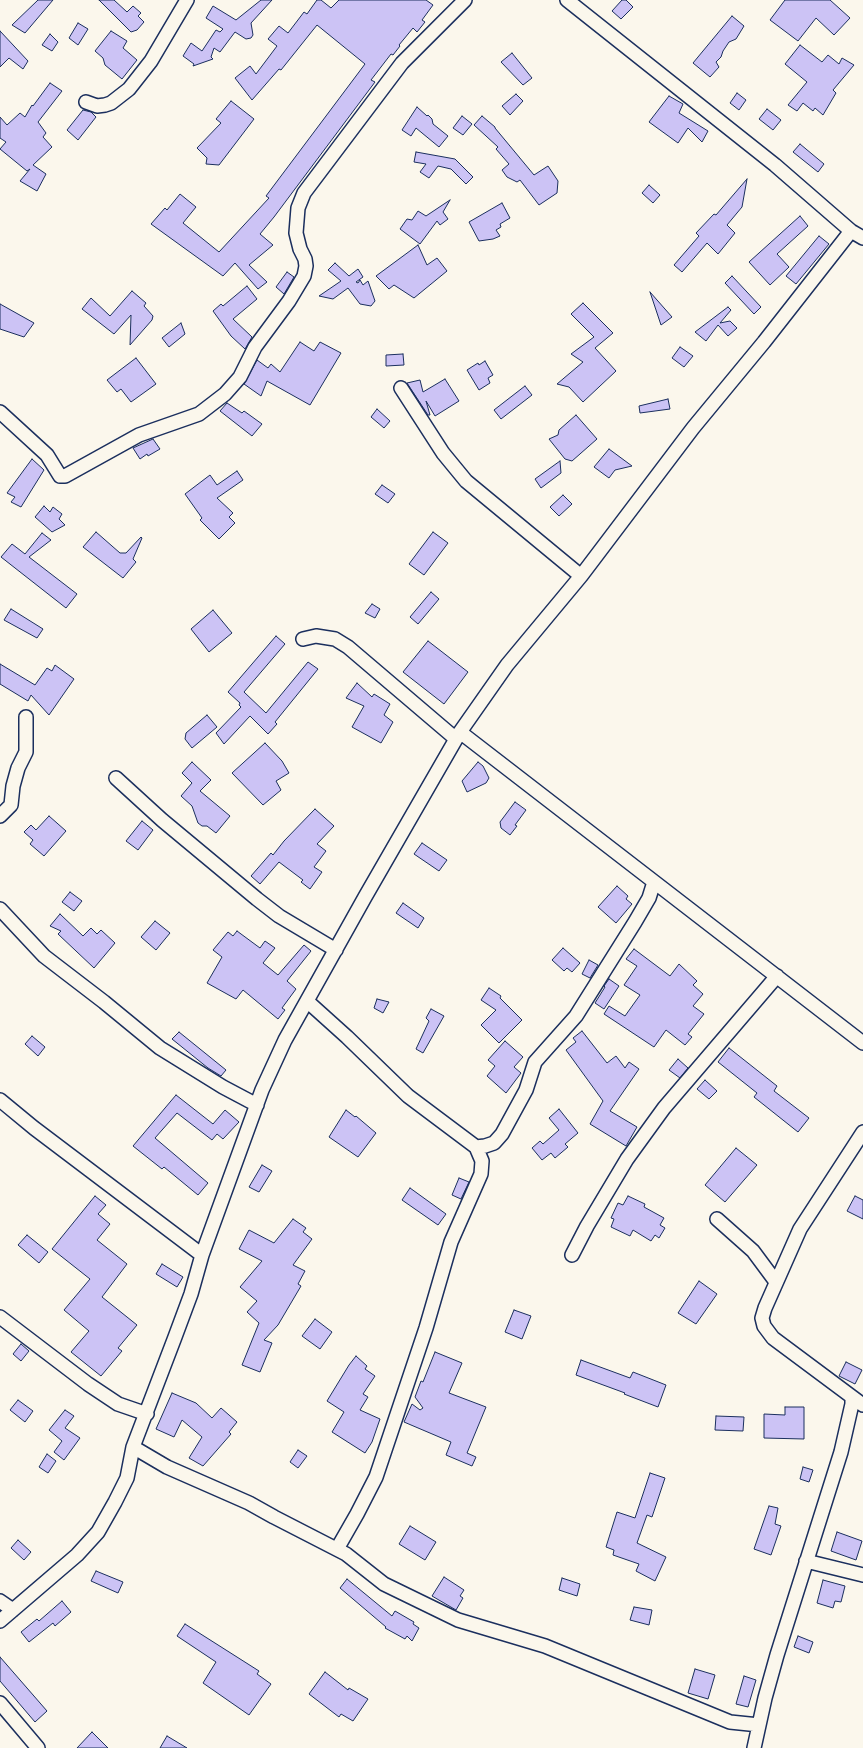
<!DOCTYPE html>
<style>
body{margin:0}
canvas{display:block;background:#fbf7ec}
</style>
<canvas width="863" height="1748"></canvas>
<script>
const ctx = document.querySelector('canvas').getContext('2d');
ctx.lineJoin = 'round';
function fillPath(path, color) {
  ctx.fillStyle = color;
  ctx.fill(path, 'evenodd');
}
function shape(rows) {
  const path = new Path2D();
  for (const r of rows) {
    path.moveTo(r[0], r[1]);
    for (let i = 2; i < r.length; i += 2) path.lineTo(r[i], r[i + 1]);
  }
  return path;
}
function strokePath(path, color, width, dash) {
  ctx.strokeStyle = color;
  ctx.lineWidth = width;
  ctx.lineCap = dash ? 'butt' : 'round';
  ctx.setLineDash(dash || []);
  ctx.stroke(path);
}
const building = shape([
 [38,0,53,0,25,33,12,25,38,0],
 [99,0,114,0,127,12,133,6,141,13,138,16,144,22,137,30,131,32,99,0],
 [261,0,272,0,251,23,253,35,251,38,246,39,235,32,220,52,214,48,211,57,213,59,193,66,194,64,183,56,191,43,202,51,216,30,220,32,223,29,206,18,213,6,236,20,261,0],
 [317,0,321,0,331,8,339,0,426,0,433,5,422,20,425,22,417,32,413,28,399,45,400,46,393,55,391,54,371,80,375,82,274,217,260,234,273,245,249,265,267,282,258,289,235,263,223,276,151,224,165,208,167,210,180,194,196,207,183,223,219,252,269,198,266,196,365,64,317,25,281,70,279,69,252,100,235,78,250,66,256,74,277,46,268,39,279,26,288,33,304,12,307,14,317,0],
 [622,0,626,0,633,7,621,19,612,11,622,0],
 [785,0,830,0,850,18,834,35,816,18,798,41,770,20,785,0],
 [732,16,744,26,736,39,729,42,723,51,721,57,716,62,719,67,710,77,693,63,732,16],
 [78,23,88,29,78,45,69,38,78,23],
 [0,31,28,61,23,69,9,58,0,67,0,31],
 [111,31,127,41,123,48,137,60,122,79,105,65,103,58,95,51,111,31],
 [50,34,58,42,52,51,42,45,50,34],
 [800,45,822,62,828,55,839,64,842,58,854,65,833,90,836,93,823,115,815,108,813,111,803,103,797,111,788,105,807,82,785,64,800,45],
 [512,53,532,78,523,85,501,62,512,53],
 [50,83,62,91,38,122,46,133,43,137,52,147,33,165,46,174,37,191,20,181,30,169,27,171,0,149,6,142,0,138,0,117,7,125,20,113,25,117,32,105,33,106,50,83],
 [737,93,746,100,739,110,730,103,737,93],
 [516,94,523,101,510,115,502,106,516,94],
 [669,96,683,104,679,113,708,131,702,142,688,128,678,143,649,122,669,96],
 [231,101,254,119,219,165,206,164,207,158,197,148,221,123,216,119,231,101],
 [417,107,427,116,428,115,432,119,433,124,448,136,439,147,416,128,411,136,402,130,417,107],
 [767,109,781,120,773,130,759,119,767,109],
 [83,110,91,112,96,117,78,140,67,130,83,110],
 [462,116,472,124,463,135,453,128,462,116],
 [482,116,495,127,495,128,534,175,548,166,558,181,557,193,539,205,520,180,517,182,507,177,502,170,509,164,496,149,498,147,474,125,482,116],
 [800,144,824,164,818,172,793,152,800,144],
 [416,152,455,159,473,177,466,184,451,169,438,166,429,178,420,172,426,164,414,162,416,152],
 [747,179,742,207,727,225,735,233,718,254,707,243,682,272,674,265,699,236,696,233,714,214,716,215,747,179],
 [649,185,660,195,653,203,642,193,649,185],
 [450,200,443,212,448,219,440,225,437,221,420,244,400,229,407,219,412,220,418,211,426,216,450,200],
 [502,203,510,218,500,224,501,227,496,230,500,236,493,239,479,241,469,222,502,203],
 [800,216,808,226,777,254,789,267,770,285,749,262,800,216],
 [819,236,829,244,796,284,786,276,819,236],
 [418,245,427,265,437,258,447,271,414,298,394,285,389,289,376,276,418,245],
 [335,263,349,276,358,269,363,277,356,282,358,283,360,280,363,285,368,281,375,301,371,306,360,304,348,288,333,299,319,296,341,281,328,270,335,263],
 [287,272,294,277,284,294,276,287,287,272],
 [732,276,761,307,754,314,725,283,732,276],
 [247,286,257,299,233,319,252,337,245,349,231,336,213,311,221,304,223,306,247,286],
 [132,291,146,303,144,306,153,316,152,320,130,345,131,315,114,334,82,309,91,298,110,316,132,291],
 [650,292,672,317,661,325,650,292],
 [583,303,613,333,595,348,616,371,583,402,569,387,557,384,583,362,571,354,594,337,571,314,583,303],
 [0,304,34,323,24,337,0,329,0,304],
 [728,307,731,310,720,323,730,321,737,328,728,336,718,325,706,341,695,332,728,307],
 [181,323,185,334,169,347,162,338,181,323],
 [300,342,314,351,320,342,341,353,310,405,267,381,261,396,244,384,257,360,268,368,271,364,280,372,300,342],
 [680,347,693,356,684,367,672,358,680,347],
 [403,354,404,365,386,366,386,355,403,354],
 [136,358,156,384,131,402,121,389,117,392,107,380,136,358],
 [485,361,493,375,488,378,490,383,479,390,467,370,478,363,479,365,485,361],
 [445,379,459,401,435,416,426,401,430,415,428,415,407,383,420,380,423,392,445,379],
 [525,386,532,395,501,419,494,410,525,386],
 [668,399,670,409,640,413,639,406,668,399],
 [227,403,242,413,244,411,262,424,252,436,220,411,227,403],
 [377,409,390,421,384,428,371,417,377,409],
 [576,415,597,439,572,461,565,459,549,439,558,435,559,430,576,415],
 [153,439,160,449,148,456,147,454,140,459,133,448,153,439],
 [609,449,632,466,615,470,609,478,594,467,609,449],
 [32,459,44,470,21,507,11,502,15,497,7,493,32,459],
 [560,461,561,473,541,488,535,479,560,461],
 [237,471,243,480,217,498,233,513,229,517,235,523,219,539,200,520,202,518,185,494,210,475,217,485,237,471],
 [382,485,395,494,388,503,375,494,382,485],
 [563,495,572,504,559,516,550,507,563,495],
 [44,506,50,512,53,507,62,514,59,519,65,525,52,532,35,517,44,506],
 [96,532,120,553,126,553,141,537,142,538,133,559,136,562,123,578,83,547,96,532],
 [433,532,448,543,424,575,409,564,433,532],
 [42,533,51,540,29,557,77,594,66,608,1,557,12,544,25,554,42,533],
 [431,592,439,599,418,624,410,617,431,592],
 [372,604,380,609,375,618,365,613,372,604],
 [11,609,43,629,37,638,4,620,11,609],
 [213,610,232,633,209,652,191,629,213,610],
 [276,636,285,644,244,692,266,713,308,662,318,669,275,722,277,724,268,734,250,716,224,744,216,733,241,707,239,705,240,703,228,692,276,636],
 [428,641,468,672,444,704,403,672,428,641],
 [0,664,35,685,47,668,52,671,55,665,74,679,49,715,31,695,28,701,0,684,0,664],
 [357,683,372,697,374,694,390,704,384,715,393,722,381,743,352,727,364,706,346,698,357,683],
 [207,715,217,727,192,748,185,739,186,733,207,715],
 [265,743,282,761,289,773,276,781,281,790,263,805,232,773,265,743],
 [192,762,211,780,200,791,230,816,216,833,207,826,202,826,198,823,192,806,181,796,192,783,182,773,192,762],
 [478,762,483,766,489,778,486,783,467,792,462,781,478,762],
 [515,802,526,810,515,825,517,826,510,835,501,828,500,822,515,802],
 [315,809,334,826,317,844,326,851,314,867,322,872,310,889,301,882,303,880,279,862,260,884,251,876,271,853,273,855,284,841,315,809],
 [49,816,66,831,44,856,30,844,33,840,24,832,31,825,36,830,49,816],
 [142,821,153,830,138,850,126,841,142,821],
 [422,843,447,860,439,871,414,854,422,843],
 [617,886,628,896,626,899,632,904,616,923,598,907,617,886],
 [70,892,82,901,74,911,62,902,70,892],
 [403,903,424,918,418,928,396,913,403,903],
 [60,914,83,936,91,928,97,934,101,930,115,943,94,968,58,934,61,931,50,926,60,914],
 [155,921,170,933,156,950,141,937,155,921],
 [237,931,260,948,265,941,275,948,263,963,278,975,304,945,311,951,287,981,296,989,282,1008,285,1010,278,1019,243,990,236,999,207,983,222,957,213,950,228,932,233,936,237,931],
 [563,948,580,963,572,972,567,968,564,971,552,960,563,948],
 [634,949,670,976,679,964,697,981,693,985,703,994,693,1006,704,1014,688,1034,692,1037,685,1045,666,1030,654,1047,604,1014,609,1006,625,1016,640,995,624,985,637,966,626,959,634,949],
 [589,960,598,965,590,978,582,974,589,960],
 [609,979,619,986,604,1009,595,1003,605,987,604,986,609,979],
 [489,988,501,996,500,998,522,1020,499,1043,481,1025,496,1010,481,1000,489,988],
 [377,999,389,1002,383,1013,374,1008,377,999],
 [431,1009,444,1016,423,1053,416,1049,429,1021,426,1018,431,1009],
 [582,1031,607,1063,616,1056,625,1068,629,1062,639,1069,610,1111,637,1127,626,1146,590,1124,603,1101,566,1050,576,1042,573,1038,582,1031],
 [179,1032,226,1070,221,1076,208,1068,172,1039,179,1032],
 [32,1036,45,1047,38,1056,25,1044,32,1036],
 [505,1041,523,1057,514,1067,521,1073,506,1093,487,1076,495,1066,488,1060,505,1041],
 [729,1048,777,1086,774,1091,809,1118,798,1132,754,1097,757,1093,718,1062,729,1048],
 [678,1059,688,1068,680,1078,669,1070,678,1059],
 [705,1080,717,1091,709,1099,697,1089,705,1080],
 [176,1095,213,1124,225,1110,239,1122,223,1139,217,1134,212,1140,177,1113,155,1138,208,1183,198,1195,164,1167,162,1169,133,1146,176,1095],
 [559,1109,578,1133,565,1144,568,1147,555,1158,551,1153,542,1160,532,1148,540,1141,543,1144,559,1130,549,1118,559,1109],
 [346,1110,355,1117,356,1116,376,1133,358,1157,329,1137,346,1110],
 [736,1148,757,1165,725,1202,705,1185,736,1148],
 [262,1165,272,1171,259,1192,249,1187,262,1165],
 [459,1178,469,1182,461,1199,452,1195,459,1178],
 [410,1188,446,1214,438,1225,402,1200,410,1188],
 [95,1196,106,1205,98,1214,110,1224,97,1240,127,1264,102,1297,137,1325,118,1348,122,1351,101,1376,71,1352,89,1331,64,1310,90,1279,52,1249,95,1196],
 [628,1196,645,1204,644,1207,664,1218,660,1225,665,1228,659,1238,655,1235,651,1241,633,1230,630,1236,611,1227,614,1219,611,1218,618,1203,623,1205,628,1196],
 [855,1196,863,1200,863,1219,847,1211,855,1196],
 [293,1219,306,1228,303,1232,312,1239,293,1265,305,1271,298,1284,301,1286,278,1325,264,1340,272,1343,260,1372,242,1365,259,1323,247,1312,257,1301,240,1287,262,1261,239,1249,249,1230,274,1243,293,1219],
 [27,1235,48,1252,39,1263,18,1245,27,1235],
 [162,1264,183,1277,177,1287,156,1274,162,1264],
 [699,1281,717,1294,696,1324,678,1313,699,1281],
 [514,1310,531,1316,522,1339,505,1332,514,1310],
 [315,1319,332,1332,320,1349,302,1336,315,1319],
 [21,1344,29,1351,21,1361,13,1354,21,1344],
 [435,1352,462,1363,449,1393,486,1407,467,1453,476,1457,472,1466,446,1455,451,1442,404,1422,412,1404,420,1410,423,1408,415,1397,421,1381,423,1382,435,1352],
 [356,1356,367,1366,365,1369,375,1376,363,1394,368,1397,360,1410,380,1419,372,1442,365,1453,332,1432,344,1412,327,1401,349,1365,356,1356],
 [581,1360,630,1378,633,1372,666,1385,658,1407,624,1394,625,1393,576,1375,581,1360],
 [846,1362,862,1370,855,1384,839,1376,846,1362],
 [172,1393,196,1403,212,1418,221,1408,237,1422,229,1432,231,1434,203,1466,189,1458,202,1437,182,1420,174,1437,156,1429,172,1393],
 [18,1400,33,1411,25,1422,10,1410,18,1400],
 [785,1407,804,1407,804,1439,764,1438,764,1414,785,1415,785,1407],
 [65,1410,74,1416,65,1428,80,1438,64,1460,54,1452,62,1441,49,1430,65,1410],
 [716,1416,744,1417,743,1431,715,1430,716,1416],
 [298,1450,307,1456,298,1468,290,1462,298,1450],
 [47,1454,56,1461,48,1473,39,1467,47,1454],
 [803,1467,813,1470,809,1482,800,1479,803,1467],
 [650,1473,665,1478,652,1517,647,1515,637,1543,666,1557,655,1581,636,1571,639,1564,613,1555,614,1550,606,1547,617,1512,635,1518,650,1473],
 [769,1506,778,1508,775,1524,781,1526,771,1555,754,1549,769,1506],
 [410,1526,436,1542,425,1560,399,1544,410,1526],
 [837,1532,862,1541,856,1560,831,1551,837,1532],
 [18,1540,31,1552,24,1560,11,1548,18,1540],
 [96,1571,123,1582,118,1593,91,1581,96,1571],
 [444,1577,464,1590,460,1596,463,1598,456,1610,432,1596,444,1577],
 [562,1578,580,1584,577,1596,559,1590,562,1578],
 [347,1579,392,1616,395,1611,414,1622,413,1624,419,1628,412,1641,407,1636,405,1639,385,1628,386,1627,340,1588,347,1579],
 [823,1580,845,1586,841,1602,835,1601,833,1608,817,1603,823,1580],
 [62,1601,71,1612,55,1626,53,1623,29,1642,21,1632,37,1619,39,1621,62,1601],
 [634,1607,652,1610,649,1625,630,1620,634,1607],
 [185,1624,259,1671,257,1674,271,1684,249,1715,203,1683,216,1662,177,1636,185,1624],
 [798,1636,813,1642,809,1653,794,1647,798,1636],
 [0,1657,47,1711,35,1722,0,1681,0,1657],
 [695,1669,715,1675,708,1699,688,1693,695,1669],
 [325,1672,348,1690,349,1688,368,1699,353,1721,341,1714,339,1717,309,1694,325,1672],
 [744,1676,756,1680,748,1707,736,1704,744,1676],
 [92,1732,108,1748,77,1748,92,1732],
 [167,1736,187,1748,160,1748,167,1736]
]);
fillPath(building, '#ccc3f5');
strokePath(building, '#1b2f5e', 1);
const minor = shape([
 [567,0,775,165,851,231,863,238],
 [86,102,97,106,105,105,111,103,129,89,151,61,187,0],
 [401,388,443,453,466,481,581,576],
 [0,412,47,455,60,476,65,476,139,435,199,414,225,394,240,377,255,347,289,301,304,276,306,266,305,259,300,249,296,233,298,208,304,193,402,63,465,0],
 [303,639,316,636,335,639,348,647,456,739],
 [460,732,863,1043],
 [116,778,162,820,257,899,279,916,336,950],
 [0,816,11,805,13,786,18,768,26,752,26,717],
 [0,909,44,956,104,1002,160,1048,223,1087,257,1105],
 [307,1001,347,1037,408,1096,476,1147,482,1161,481,1174,451,1242,426,1328,376,1477,357,1514,337,1549],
 [0,1100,34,1128,202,1255],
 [863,1132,800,1229,765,1308,762,1318,764,1326,773,1338,863,1405],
 [476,1147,485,1146,494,1143,502,1134,526,1090,535,1062,576,1016,635,922,649,898,654,882],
 [717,1219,753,1251,776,1282],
 [572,1255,587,1226,627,1159,664,1108,777,976],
 [0,1317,88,1384,118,1404,147,1414],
 [133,1447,167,1467,249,1503,274,1517,346,1554,384,1584,458,1620,545,1646,730,1722,759,1725],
 [806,1561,863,1575],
 [0,1601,13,1610],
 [0,1621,77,1555,98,1532,115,1502,127,1478,133,1447,175,1337,191,1294,202,1255,262,1090,285,1040,365,897,460,732,507,665,581,576,693,428,764,342,851,231],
 [0,1703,38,1748],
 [754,1748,765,1698,777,1655,841,1452,852,1404,852,1397]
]);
strokePath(minor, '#1b2f5e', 16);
strokePath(minor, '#fbf7ec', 13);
</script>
